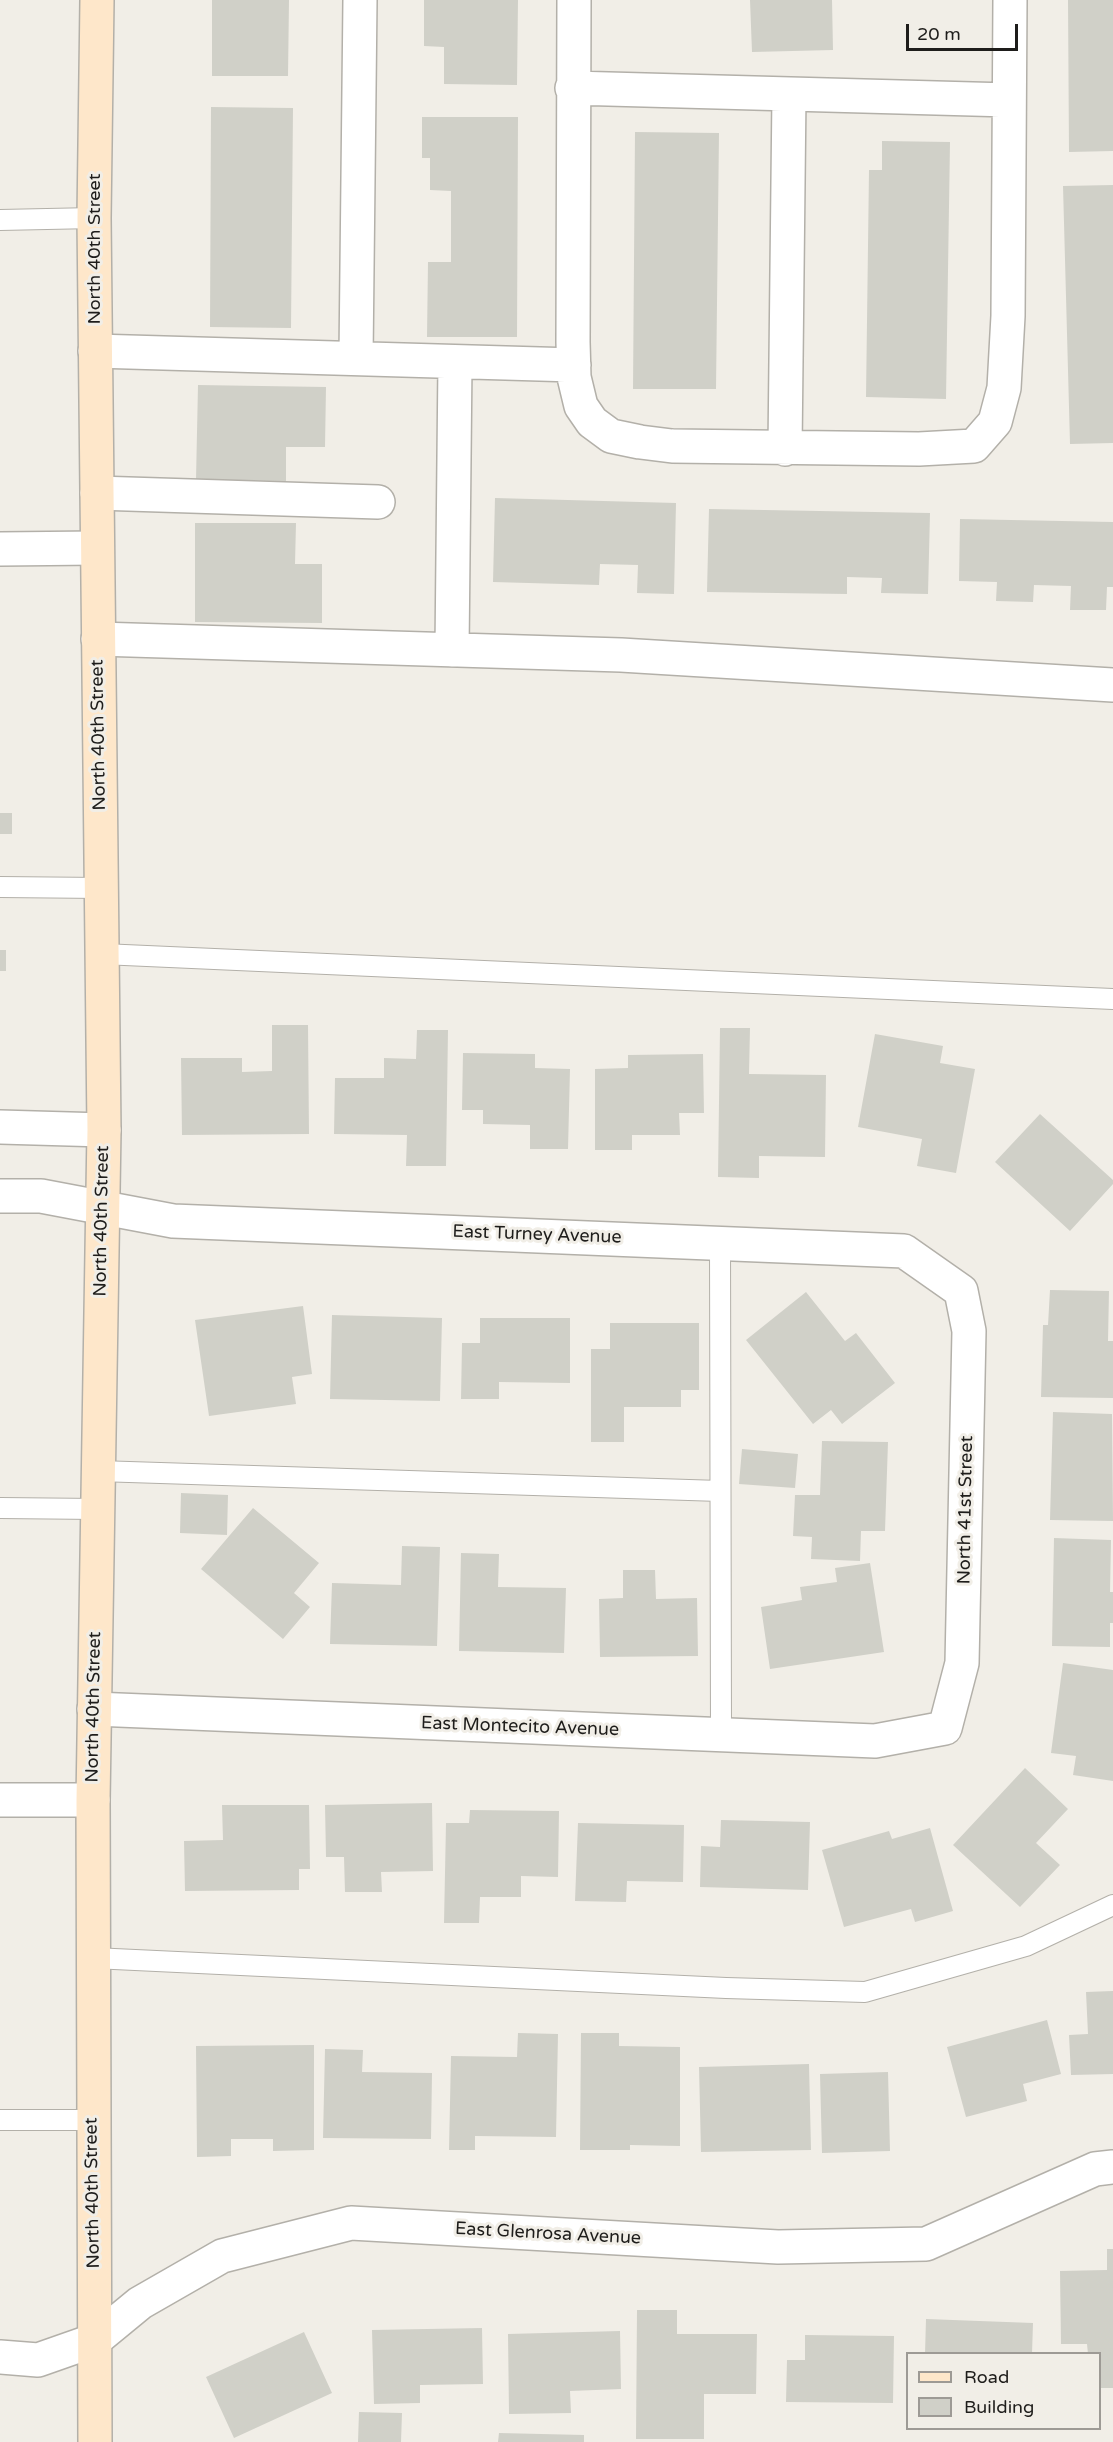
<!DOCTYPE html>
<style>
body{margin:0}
#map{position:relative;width:1113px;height:2442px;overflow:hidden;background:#f1eee7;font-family:"Varela Round",sans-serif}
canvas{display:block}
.legend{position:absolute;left:906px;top:2352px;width:195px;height:78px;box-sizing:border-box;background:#f1eee7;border:2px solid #9d9a95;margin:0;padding:8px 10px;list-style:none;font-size:18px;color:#1e1d1b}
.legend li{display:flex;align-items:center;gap:12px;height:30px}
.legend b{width:30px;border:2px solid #9d9a95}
.scale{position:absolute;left:906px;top:24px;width:112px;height:27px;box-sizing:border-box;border:3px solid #1e1d1b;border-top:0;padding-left:8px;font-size:18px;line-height:21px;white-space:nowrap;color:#1e1d1b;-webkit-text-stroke:4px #f1eee7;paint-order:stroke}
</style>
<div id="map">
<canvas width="1113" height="2442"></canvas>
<ul class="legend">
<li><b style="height:8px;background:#fee7ca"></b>Road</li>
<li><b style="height:16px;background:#d0d0c8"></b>Building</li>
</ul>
<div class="scale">20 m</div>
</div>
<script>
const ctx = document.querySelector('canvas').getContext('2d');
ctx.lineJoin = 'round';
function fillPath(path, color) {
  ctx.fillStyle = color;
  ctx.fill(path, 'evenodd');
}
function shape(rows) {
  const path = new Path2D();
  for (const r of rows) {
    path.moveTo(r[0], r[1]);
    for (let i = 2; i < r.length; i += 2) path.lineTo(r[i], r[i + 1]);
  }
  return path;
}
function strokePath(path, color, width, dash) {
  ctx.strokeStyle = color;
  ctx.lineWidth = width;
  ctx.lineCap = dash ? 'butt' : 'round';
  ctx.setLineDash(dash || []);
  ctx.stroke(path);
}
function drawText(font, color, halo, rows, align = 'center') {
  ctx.font = font + ' "Varela Round",sans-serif';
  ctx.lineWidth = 6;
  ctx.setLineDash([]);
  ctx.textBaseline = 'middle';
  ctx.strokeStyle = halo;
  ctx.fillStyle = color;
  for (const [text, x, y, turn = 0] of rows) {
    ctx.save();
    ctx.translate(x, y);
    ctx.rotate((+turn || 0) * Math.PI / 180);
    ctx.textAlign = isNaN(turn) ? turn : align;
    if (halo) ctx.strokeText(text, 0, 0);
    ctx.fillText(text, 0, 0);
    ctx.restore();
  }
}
fillPath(shape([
 [212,0,289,0,288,76,212,76],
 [424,0,518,0,517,85,444,84,444,47,424,46],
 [750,0,832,0,833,50,752,52],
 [1068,0,1113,0,1113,151,1069,152],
 [211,107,293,108,291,328,210,327],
 [422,117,518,117,517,337,427,337,428,262,451,262,451,191,430,190,430,158,422,158],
 [635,132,719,133,716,389,633,389],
 [882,141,950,142,946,399,866,397,869,170,882,170],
 [1113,185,1113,443,1070,444,1063,186],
 [198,385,326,387,325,447,286,447,286,481,196,480],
 [495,498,676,503,674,594,637,593,638,565,600,564,599,585,493,582],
 [709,509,930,513,928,594,881,593,882,578,847,577,847,594,707,592],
 [960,519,1113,522,1113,587,1107,587,1106,610,1070,610,1071,586,1034,585,1033,602,996,601,997,582,959,581],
 [195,523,296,523,295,564,322,564,322,623,195,622],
 [0,813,12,813,12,834,0,834],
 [0,950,6,950,6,971,0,971],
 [272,1025,308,1025,309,1134,182,1135,181,1058,242,1058,242,1072,272,1071],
 [720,1028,750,1028,749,1074,826,1075,825,1157,759,1156,759,1178,718,1177],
 [417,1030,448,1030,446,1166,406,1166,407,1135,334,1134,335,1078,384,1078,384,1058,416,1059],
 [875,1034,943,1046,940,1063,975,1069,956,1173,917,1166,922,1139,858,1127],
 [463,1053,535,1054,535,1068,570,1069,568,1149,530,1149,530,1125,483,1124,483,1110,462,1110],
 [703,1054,704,1113,679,1113,680,1135,632,1135,632,1150,595,1150,595,1069,628,1068,628,1055],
 [1040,1114,1113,1180,1113,1184,1070,1231,995,1162],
 [1050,1290,1109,1291,1108,1341,1113,1341,1113,1398,1041,1397,1043,1325,1048,1325],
 [806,1292,845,1341,856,1333,895,1383,842,1424,831,1410,813,1424,746,1340],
 [303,1306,312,1374,292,1377,296,1404,209,1416,195,1320],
 [332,1315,442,1318,440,1401,330,1399],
 [480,1318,570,1318,570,1383,499,1382,499,1399,461,1399,462,1343,480,1343],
 [610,1323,699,1323,699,1390,681,1390,681,1407,624,1407,624,1442,591,1442,591,1349,610,1349],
 [1053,1412,1112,1414,1113,1521,1050,1520],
 [822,1441,888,1442,885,1531,861,1531,860,1561,811,1559,812,1537,793,1536,795,1495,820,1495],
 [742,1449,798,1454,795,1488,739,1484],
 [181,1493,228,1495,227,1535,180,1533],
 [253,1508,319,1563,294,1593,310,1607,283,1639,201,1569],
 [1054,1538,1111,1540,1110,1592,1113,1592,1113,1623,1110,1623,1110,1647,1052,1646],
 [402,1546,440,1547,437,1646,330,1644,332,1583,401,1585],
 [461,1553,499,1554,498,1587,566,1588,564,1653,459,1651],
 [870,1563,884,1652,770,1669,761,1607,802,1600,800,1587,837,1582,835,1568],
 [623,1570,655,1570,656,1599,697,1598,698,1656,600,1657,599,1599,623,1598],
 [1063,1663,1113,1670,1113,1781,1073,1775,1076,1756,1051,1753],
 [1025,1768,1068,1809,1036,1843,1060,1865,1020,1907,953,1845],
 [432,1803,433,1871,381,1872,382,1892,345,1892,344,1857,326,1857,325,1805],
 [222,1805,309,1805,310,1869,299,1869,299,1890,185,1891,184,1841,223,1840],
 [470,1810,559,1811,558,1877,521,1876,521,1897,480,1897,479,1923,444,1923,446,1823,469,1823],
 [721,1820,810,1822,808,1890,700,1887,701,1846,720,1847],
 [578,1823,684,1825,683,1882,627,1881,626,1902,575,1901],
 [930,1828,953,1911,915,1922,911,1909,844,1927,822,1850,889,1831,892,1839],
 [1113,1991,1113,2074,1071,2075,1069,2035,1088,2034,1086,1992],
 [1047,2020,1061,2074,1023,2084,1027,2101,966,2117,947,2047],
 [518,2033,558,2034,556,2137,475,2136,475,2150,449,2150,451,2056,517,2057],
 [581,2033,619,2033,619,2046,680,2047,680,2146,630,2145,630,2150,580,2150],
 [314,2045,314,2150,273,2151,273,2139,231,2139,231,2156,197,2157,196,2046],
 [325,2049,363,2050,362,2072,432,2073,431,2139,323,2138],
 [809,2064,811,2150,701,2152,699,2067],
 [888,2072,890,2151,822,2153,820,2074],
 [1107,2249,1113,2249,1113,2388,1100,2388,1100,2354,1088,2354,1087,2344,1061,2344,1060,2271,1107,2270],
 [637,2310,677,2310,677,2334,757,2334,756,2394,704,2394,704,2439,636,2439],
 [926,2319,1033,2323,1032,2354,925,2354],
 [482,2328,483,2384,420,2385,420,2403,374,2404,372,2330],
 [620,2331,621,2389,570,2391,571,2413,509,2414,508,2334],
 [304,2332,332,2393,234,2438,206,2377],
 [805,2335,894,2336,893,2403,786,2402,787,2360,805,2360],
 [359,2412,402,2413,401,2442,358,2442],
 [499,2433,584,2435,584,2442,498,2442]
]), '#d0d0c8');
const service = shape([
 [0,220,94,218],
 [0,887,101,888],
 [102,954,1113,999],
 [720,1243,721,1735],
 [98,1471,720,1491],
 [0,1508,97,1509],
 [93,1958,726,1988,865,1992,1026,1946,1113,1905],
 [0,2120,93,2120]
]);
const minor = shape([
 [574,0,573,342,574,377,581,406,592,422,611,436,640,442,672,446,919,449,974,446,995,422,1004,388,1008,316,1010,0],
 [572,88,1009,100],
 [95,351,574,365],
 [356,357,360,0],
 [785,449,789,94],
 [97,493,378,502],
 [0,549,97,548],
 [98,639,621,655,1113,685],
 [452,650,455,362],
 [0,1127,104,1130],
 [0,1196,41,1196,173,1221,904,1251,961,1291,969,1331,962,1663,945,1728,875,1741,94,1709],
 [0,1800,93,1800],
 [0,2357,38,2360,95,2340,140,2303,222,2256,351,2223,778,2247,926,2244,1095,2169,1113,2167]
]);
const secondary = shape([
 [95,2442,93,1800,104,1130,94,218,97,0]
]);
strokePath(service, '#b3b0a9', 22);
strokePath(minor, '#b3b0a9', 36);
strokePath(secondary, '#b3b0a9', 36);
strokePath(service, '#fff', 20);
strokePath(minor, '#fff', 33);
strokePath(secondary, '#fee7ca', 33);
drawText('18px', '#1e1d1b', '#f1eee7', [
 ["North 40th Street",95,249,-90],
 ["North 40th Street",99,735,-91],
 ["North 40th Street",102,1221,-89],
 ["East Turney Avenue",537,1235,2],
 ["North 41st Street",966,1510,-89],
 ["North 40th Street",94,1707,-89],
 ["East Montecito Avenue",520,1727,2],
 ["North 40th Street",93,2193,-91],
 ["East Glenrosa Avenue",548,2234,3]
]);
</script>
